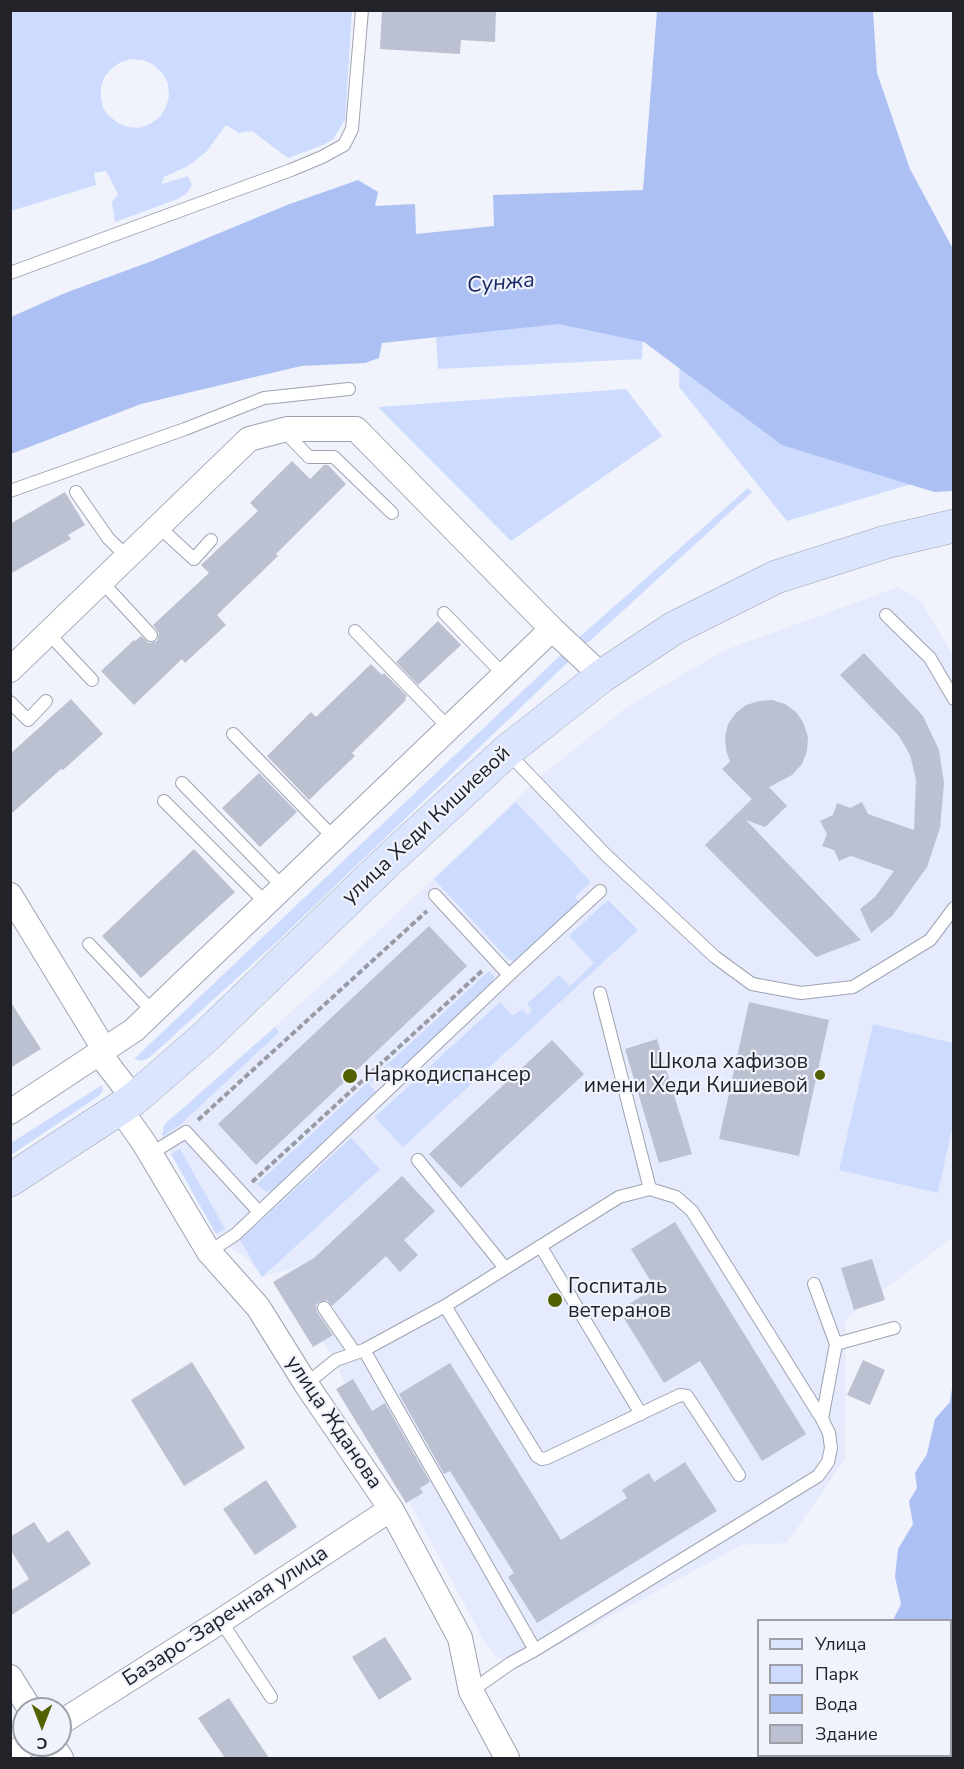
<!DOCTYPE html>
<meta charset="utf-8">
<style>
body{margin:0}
#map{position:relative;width:964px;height:1769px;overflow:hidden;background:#f0f3fc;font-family:"Nunito Sans",sans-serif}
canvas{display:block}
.frame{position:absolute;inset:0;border:12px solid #212329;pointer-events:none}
.legend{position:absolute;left:757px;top:1619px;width:195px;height:138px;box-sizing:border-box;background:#f0f3fc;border:2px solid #9da0a8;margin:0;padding:8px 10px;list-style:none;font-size:18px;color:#212329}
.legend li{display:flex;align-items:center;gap:12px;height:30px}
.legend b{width:30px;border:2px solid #9da0a8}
.north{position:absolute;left:12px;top:1697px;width:60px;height:60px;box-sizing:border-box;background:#f0f3fc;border:2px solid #9da0a8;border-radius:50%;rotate:180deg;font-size:16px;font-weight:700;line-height:24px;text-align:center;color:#212329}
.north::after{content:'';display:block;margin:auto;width:21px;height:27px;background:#536001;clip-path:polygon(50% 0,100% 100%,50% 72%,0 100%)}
</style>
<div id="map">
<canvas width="964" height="1769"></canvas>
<div class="frame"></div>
<ul class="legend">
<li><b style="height:8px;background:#dce5fe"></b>Улица</li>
<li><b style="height:16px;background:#cddbfe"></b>Парк</li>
<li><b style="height:16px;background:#adc0f4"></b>Вода</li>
<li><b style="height:16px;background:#bbc1d0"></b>Здание</li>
</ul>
<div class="north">С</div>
</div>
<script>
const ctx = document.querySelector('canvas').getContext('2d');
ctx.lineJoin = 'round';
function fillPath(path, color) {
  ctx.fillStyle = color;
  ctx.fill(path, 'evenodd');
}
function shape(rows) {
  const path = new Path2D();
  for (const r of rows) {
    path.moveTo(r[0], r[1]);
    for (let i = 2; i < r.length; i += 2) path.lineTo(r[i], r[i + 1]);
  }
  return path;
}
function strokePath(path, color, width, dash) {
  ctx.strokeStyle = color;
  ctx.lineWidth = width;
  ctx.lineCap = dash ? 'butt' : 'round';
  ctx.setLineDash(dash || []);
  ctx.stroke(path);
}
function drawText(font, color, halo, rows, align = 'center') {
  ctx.font = font + ' "Nunito Sans",sans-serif';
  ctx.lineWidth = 4.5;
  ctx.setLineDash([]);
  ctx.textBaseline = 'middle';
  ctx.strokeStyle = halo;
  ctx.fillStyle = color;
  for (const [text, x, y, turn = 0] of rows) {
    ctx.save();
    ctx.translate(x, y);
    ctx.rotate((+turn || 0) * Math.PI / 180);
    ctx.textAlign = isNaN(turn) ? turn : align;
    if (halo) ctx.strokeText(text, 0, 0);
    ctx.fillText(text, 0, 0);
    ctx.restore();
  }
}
fillPath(shape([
 [899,587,921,601,953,655,953,1237,846,1319,845,1459,787,1543,741,1545,515,1669,511,1663,497,1657,486,1644,409,1502,406,1503,336,1389,344,1384,336,1360,323,1342,313,1347,273,1282,297,1267,262,1277,248,1259,221,1242,162,1137,164,1125,328,979,543,774,627,707,725,650]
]), '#e5ebfd');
fillPath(shape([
 [11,10,352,11,345,120,333,139,323,145,288,158,252,131,239,133,226,125,206,152,188,166,164,177,162,184,188,176,192,185,187,193,178,199,115,222,112,202,118,194,106,171,94,173,96,185,11,211],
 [131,59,143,60,154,65,163,74,168,84,169,96,166,107,160,117,150,124,139,128,128,127,118,123,109,116,103,108,101,97,101,86,105,76,112,68,121,62],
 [689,121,935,477,787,521,679,387],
 [647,217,642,359,438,369,430,240],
 [626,389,662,436,511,541,378,407],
 [748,488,752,492,590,641,583,645,575,641],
 [566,650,569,661,566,664,281,938,149,1058,141,1061,134,1059],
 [516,802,591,882,575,897,580,903,517,961,514,961,508,959,434,879],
 [608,900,638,930,403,1147,375,1117,500,1002,513,1016,522,1009,528,1015,532,1010,527,1004,559,975,570,986,594,963,569,936],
 [489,971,494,976,493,983,397,1073,389,1065,369,1084,376,1092,272,1190,267,1192,257,1184],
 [873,1024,953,1043,953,1124,938,1193,839,1170],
 [275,1027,279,1032,180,1125,162,1137,164,1125],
 [102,1085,103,1090,100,1095,11,1155,11,1143],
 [351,1138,380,1169,262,1277,240,1240],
 [180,1149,225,1229,216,1234,171,1154]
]), '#cddbfe');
fillPath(shape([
 [657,11,873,11,877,73,910,169,953,249,953,491,934,492,782,445,644,342,559,324,382,343,379,358,365,363,301,366,141,404,11,454,11,317,65,293,152,261,287,205,358,180,378,192,375,206,415,204,416,234,494,226,493,195,643,190],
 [953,1381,954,1675,951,1689,953,1691,954,1708,951,1710,950,1620,895,1620,894,1618,901,1604,895,1577,898,1549,913,1524,909,1501,917,1488,915,1473,927,1454,935,1419,950,1402]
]), '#adc0f4');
fillPath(shape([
 [382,10,496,10,495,42,461,40,460,54,380,49],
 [292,461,310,479,324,465,328,465,346,484,276,554,278,556,217,615,226,625,185,663,182,659,134,705,101,671,134,640,135,641,141,636,149,643,157,641,159,633,153,625,209,573,201,565,258,511,250,503],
 [65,492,85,525,68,535,71,539,10,574,10,524],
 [438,621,461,645,418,685,396,662],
 [864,653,923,716,939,750,944,783,940,828,927,867,892,916,871,933,860,909,875,897,894,871,851,856,839,861,834,850,822,846,827,834,820,821,833,815,837,803,850,808,862,802,868,814,914,830,916,780,910,755,899,736,840,675],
 [371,664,382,675,384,673,407,696,405,698,406,700,352,753,355,756,309,800,267,756,311,712,316,717],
 [71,699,103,734,63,770,61,769,10,815,10,754],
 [772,700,785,704,796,712,803,722,808,737,807,751,802,764,792,775,769,787,787,806,765,827,746,820,861,940,816,957,705,845,752,799,722,769,730,762,726,750,725,737,728,724,736,713,746,705,759,701],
 [259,773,297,812,260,847,222,808],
 [194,849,235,892,141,978,102,936],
 [429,926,467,966,256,1165,218,1124],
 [10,1001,41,1049,10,1068],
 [749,1002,829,1020,799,1156,719,1139],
 [657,1039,692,1154,659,1163,625,1049],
 [552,1040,584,1074,461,1188,429,1154],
 [402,1176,435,1211,404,1240,418,1255,400,1272,386,1256,332,1306,327,1300,319,1302,316,1305,317,1312,333,1335,313,1347,273,1282,314,1258],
 [675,1222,806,1434,762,1461,700,1361,664,1383,619,1310,655,1288,631,1249],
 [872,1259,885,1300,854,1310,841,1268],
 [863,1360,885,1370,870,1405,847,1395],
 [192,1362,245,1448,184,1486,131,1400],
 [450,1363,561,1540,627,1498,622,1490,649,1473,654,1482,685,1462,717,1511,537,1623,508,1577,514,1573,450,1471,444,1474,399,1394],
 [353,1379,372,1411,385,1403,430,1482,420,1488,423,1493,406,1503,336,1389],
 [266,1480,297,1527,255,1555,223,1509],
 [34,1522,48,1543,68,1530,91,1564,10,1616,10,1591,29,1579,10,1549,10,1537],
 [385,1637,412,1679,379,1700,352,1657],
 [229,1698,269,1758,225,1758,198,1718]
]), '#bbc1d0');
const lane = shape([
 [10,273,291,170,322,157,344,145,352,129,362,10],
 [283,430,309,457,334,457,392,513],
 [10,491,185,429,264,398,349,389],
 [76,492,108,538,127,557],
 [159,527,194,559,211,540],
 [102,582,151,635],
 [444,613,504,675],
 [886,615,930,658,954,699],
 [355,631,449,728],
 [48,633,92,680],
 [10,702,28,720,46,701],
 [233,734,334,838],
 [508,753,606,855,715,957,752,984,801,993,853,987,930,940,954,908],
 [182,783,283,887],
 [164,801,266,903],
 [435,895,509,975],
 [89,944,153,1012],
 [600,993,650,1189],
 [150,1154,186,1132,259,1212],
 [418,1160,505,1268],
 [541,1247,641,1414],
 [209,1252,236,1234,509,975,600,891],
 [814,1284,836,1344,822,1419],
 [445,1306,537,1456,542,1459,547,1458,680,1395,687,1396,739,1475],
 [324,1308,355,1353],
 [836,1344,894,1328],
 [306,1384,336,1360,364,1350,445,1306,619,1197,650,1189,676,1197,692,1211,822,1419,829,1433,831,1448,828,1462,818,1476,535,1650,364,1350],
 [221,1621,271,1697],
 [471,1691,511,1663,535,1650]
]);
const street = shape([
 [552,629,602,676],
 [10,670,249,439,287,429,356,429,552,629,134,1030,10,1112],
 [10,895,104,1049,105,1061,134,1099],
 [120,1109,144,1143,209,1252,258,1307,306,1384,391,1509,460,1638,471,1691,507,1758],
 [10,1677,30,1709],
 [60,1723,221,1621,391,1509],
 [52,1745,61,1758],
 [10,1755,26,1745]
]);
const secondary = shape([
 [10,1180,134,1099,204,1038,394,855,507,751,602,676,674,628,776,577,886,542,954,526]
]);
strokePath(lane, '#9da3b1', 14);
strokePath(street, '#9da3b1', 26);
strokePath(secondary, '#9da3b1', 34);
strokePath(shape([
 [198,1120,427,911],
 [252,1182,483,970]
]), '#989ba3', 4, [6, 3]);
strokePath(lane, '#fff', 12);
strokePath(street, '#fff', 24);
strokePath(secondary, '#dce5fe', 33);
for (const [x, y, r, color] of [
 [820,1075,6,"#536001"],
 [350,1076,8,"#536001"],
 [555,1300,8,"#536001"]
]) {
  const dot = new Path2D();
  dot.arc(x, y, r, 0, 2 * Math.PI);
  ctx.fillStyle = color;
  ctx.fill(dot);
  strokePath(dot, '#f0f3fc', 2);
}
drawText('21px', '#212329', '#f0f3fc', [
 ["улица Хеди Кишиевой",427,826,-43],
 ["улица Жданова",333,1423,56],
 ["Базаро-Заречная улица",226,1617,-33]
]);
drawText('21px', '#212329', '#f0f3fc', [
 ["Школа хафизов",808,1063,"right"],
 ["имени Хеди Кишиевой",808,1087,"right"],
 ["Наркодиспансер",364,1076],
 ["Госпиталь",568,1288],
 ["ветеранов",568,1312]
], 'left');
drawText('italic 22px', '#1c2b67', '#f0f3fc', [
 ["Сунжа",501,284,-5]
]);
</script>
